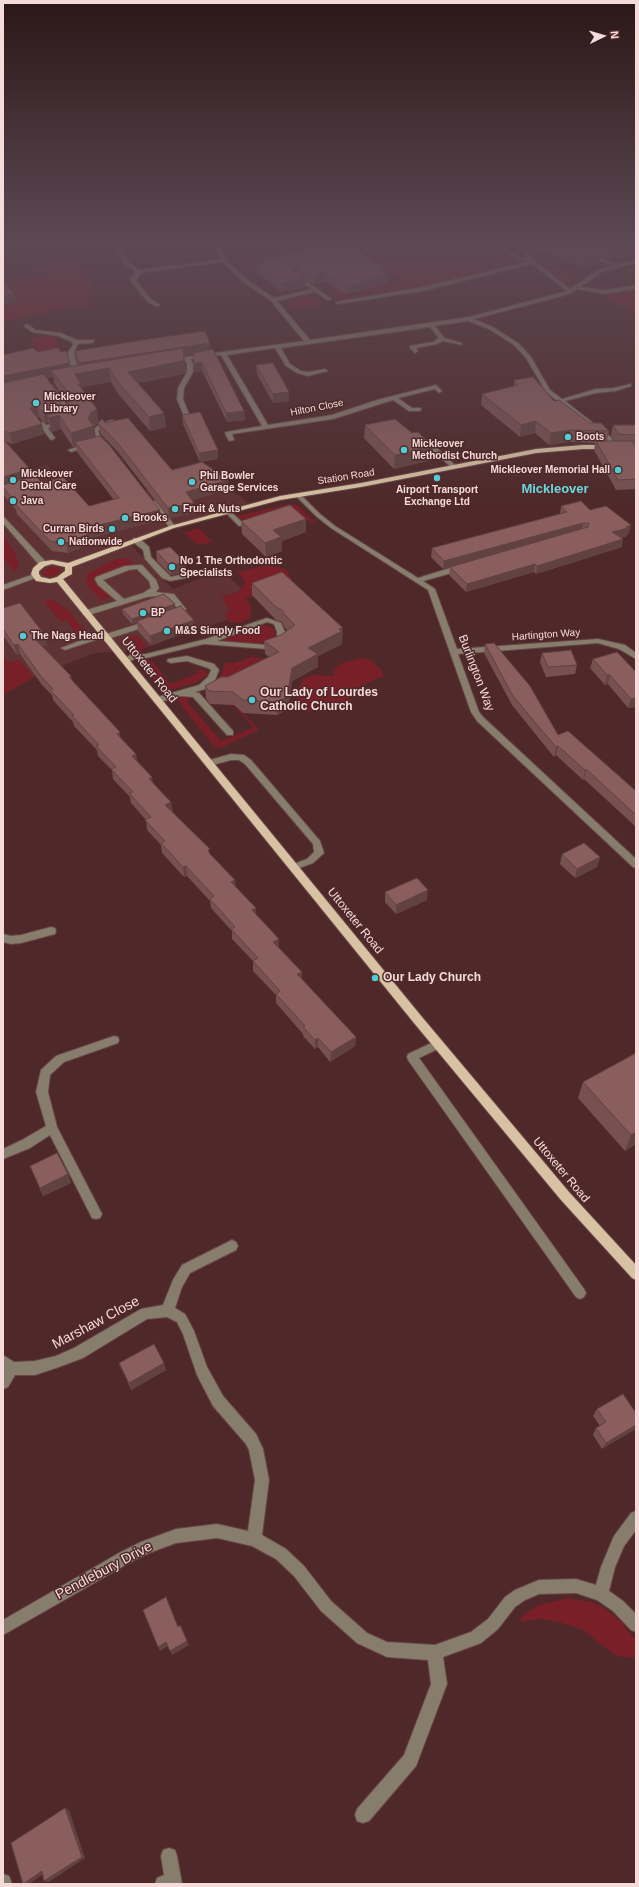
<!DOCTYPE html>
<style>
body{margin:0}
#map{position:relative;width:639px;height:1887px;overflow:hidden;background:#4f2929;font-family:Arial,sans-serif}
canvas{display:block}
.frame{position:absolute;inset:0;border:4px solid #f5dbda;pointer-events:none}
.north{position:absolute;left:583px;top:16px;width:40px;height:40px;-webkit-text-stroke:3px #4f2929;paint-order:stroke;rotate:85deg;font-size:11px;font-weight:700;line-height:16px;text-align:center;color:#f5dbda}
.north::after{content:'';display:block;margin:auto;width:14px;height:18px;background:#f5dbda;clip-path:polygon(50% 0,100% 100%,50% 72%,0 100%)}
</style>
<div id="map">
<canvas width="639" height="1887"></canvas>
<div class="frame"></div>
<div class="north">N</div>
</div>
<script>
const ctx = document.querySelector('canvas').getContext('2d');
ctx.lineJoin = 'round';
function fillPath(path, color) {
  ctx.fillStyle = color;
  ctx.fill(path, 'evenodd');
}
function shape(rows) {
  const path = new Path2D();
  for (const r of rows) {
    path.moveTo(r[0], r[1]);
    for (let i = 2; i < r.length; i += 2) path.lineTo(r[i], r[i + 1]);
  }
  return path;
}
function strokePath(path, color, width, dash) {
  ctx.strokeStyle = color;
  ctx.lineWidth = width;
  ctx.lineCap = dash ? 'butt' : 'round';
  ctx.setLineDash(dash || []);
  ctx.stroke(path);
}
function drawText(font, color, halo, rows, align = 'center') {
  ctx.font = font + ' Arial,sans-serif';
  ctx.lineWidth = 3;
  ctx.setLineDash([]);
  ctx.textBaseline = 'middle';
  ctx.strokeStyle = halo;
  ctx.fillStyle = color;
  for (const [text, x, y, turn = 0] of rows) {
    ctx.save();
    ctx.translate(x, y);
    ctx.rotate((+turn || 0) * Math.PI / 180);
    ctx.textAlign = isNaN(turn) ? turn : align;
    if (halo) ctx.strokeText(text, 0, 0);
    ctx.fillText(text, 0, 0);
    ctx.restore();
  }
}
fillPath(shape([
 [47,465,87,513,139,499,152,485,222,485,244,499,252,508,169,531,132,546,173,589,222,570,245,592,241,615,196,631,195,630,140,650,95,653,34,677,3,695,3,478]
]), '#5f3233');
fillPath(shape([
 [342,243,356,243,351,245,358,250,298,257,245,269,238,263],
 [359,243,487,243,520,263,446,282,337,300,333,297,339,295,328,287,332,286,350,296,364,293,358,289,370,288,389,283,393,286,404,284,394,276,389,277,364,259,371,257,372,255],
 [531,243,573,243,535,254,561,266,577,276,567,286,531,255,530,250,525,247,533,245],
 [66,255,82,266,92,281,88,308,78,305,3,322,3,284,47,274,47,271,32,264],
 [636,288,636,314,601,295,610,292],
 [311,295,324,305,293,310,287,303,289,300],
 [54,335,64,357,45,361,30,339],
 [290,504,297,505,316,523,315,525,301,515,274,512,245,519,239,519,237,516],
 [198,528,212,541,213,542,199,545,184,533],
 [3,536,15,553,19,566,14,571,3,557],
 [129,558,133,564,94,579,94,582,110,597,101,601,86,583,87,574,116,559],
 [268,565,286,569,292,580,245,599,251,604,250,618,240,623,229,622,225,615,229,610,222,597,240,591,245,581,237,572],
 [50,567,59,567,61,572,53,577,43,575,42,571],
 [51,599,67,609,88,635,79,638,66,620,61,622,44,602],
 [267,625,274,629,276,639,270,643,263,644,225,642,224,638,255,626],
 [133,635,135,637,138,636,148,647,140,650,144,653,133,652,126,639],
 [3,655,8,663,19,660,34,677,3,695],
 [251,657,263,658,293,682,228,683,221,676,225,663,234,663],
 [361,658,371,660,383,672,383,676,346,693,351,701,335,709,318,708,308,712,300,708,297,693,303,679,314,675,334,676,332,671,342,663],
 [144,659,152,661,170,684,199,673,194,670,205,670,208,674,197,682,167,691,161,688,139,663,139,660],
 [185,694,191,695,187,702,221,741,253,728,232,703,242,704,240,710,259,730,220,748,217,748,212,744,175,697],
 [568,1598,591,1602,601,1606,619,1620,636,1640,636,1658,616,1656,583,1630,559,1622,539,1619,518,1622,525,1614,539,1605]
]), '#791f28');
const minor = shape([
 [18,243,29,243,3,249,3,247,18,243],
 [211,243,216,243,228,262,246,279,274,298,312,289,295,278,294,277,297,275,331,298,331,300,327,300,315,292,277,301,310,340,469,317,567,291,532,264,423,291,338,304,335,302,423,287,529,261,518,260,492,243,498,243,521,258,527,258,520,249,525,248,535,261,570,289,598,270,613,266,585,255,585,253,618,264,636,259,636,263,602,272,580,287,605,290,636,285,636,289,605,294,577,289,570,294,474,319,493,327,518,343,531,357,550,390,562,399,596,389,613,388,631,384,631,386,616,391,596,393,565,401,611,437,616,447,611,448,606,439,546,392,526,358,514,345,489,329,468,321,435,326,444,338,462,343,462,345,443,341,437,344,416,348,418,351,415,353,410,348,410,346,433,342,439,338,430,327,281,348,290,364,301,371,308,372,325,369,328,371,308,376,297,373,286,366,275,348,227,355,268,425,332,415,377,400,436,385,442,391,439,393,435,389,398,398,412,408,421,408,421,410,419,411,409,411,393,400,333,419,232,434,234,440,229,441,225,433,226,432,262,426,221,355,191,359,193,364,193,372,184,388,183,399,189,414,186,416,183,414,177,399,178,388,187,372,187,364,185,360,172,362,169,360,170,359,304,341,271,301,242,281,223,262,141,273,136,281,152,300,159,304,160,305,157,307,148,302,131,282,131,277,136,272,126,265,114,250,124,249,124,251,121,252,130,263,140,270,221,259,211,243],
 [309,243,314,243,317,246,306,248,306,246,310,245,309,243],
 [27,324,36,330,61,333,77,340,94,340,94,342,92,343,78,344,74,352,79,376,74,375,68,358,68,352,73,345,72,342,58,336,32,332,24,326,27,324],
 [48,385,52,385,65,402,70,416,63,424,48,428,55,438,52,440,50,439,38,423,43,422,46,425,59,422,64,416,60,403,47,386,48,385],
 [112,420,114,421,114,423,104,426,98,431,100,436,110,446,107,448,95,438,92,431,100,424,112,420],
 [421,440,428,440,456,466,456,468,452,468,424,443,421,442,421,440],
 [88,443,90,444,90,446,71,452,68,450,88,443],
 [296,494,300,494,320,514,335,526,418,578,460,565,466,565,466,569,423,581,435,589,457,649,598,639,625,645,636,653,636,659,619,649,598,643,458,654,479,712,483,717,636,859,636,868,633,867,477,721,471,712,428,590,331,528,316,516,296,496,296,494],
 [151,501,155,501,176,527,174,528,170,528,150,502,151,501],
 [225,510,229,510,243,523,254,520,257,522,239,526,225,512,225,510],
 [3,517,5,518,46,562,46,566,40,566,3,523,3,517],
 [133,538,139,538,149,547,151,557,171,577,183,574,187,576,186,578,170,581,162,578,145,559,143,550,133,542,133,538],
 [139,565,142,565,156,580,159,588,156,592,174,594,186,609,185,611,178,616,172,616,172,612,178,609,169,598,158,596,147,597,89,615,83,615,83,611,117,601,98,585,95,579,96,577,125,566,139,565],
 [137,569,149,581,151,588,143,593,124,599,103,580,129,570,137,569],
 [34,574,37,574,41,576,3,590,3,585,34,574],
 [267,618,281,623,285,632,285,641,281,646,267,649,204,644,146,658,135,659,125,663,121,661,130,655,146,654,206,639,267,618],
 [267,622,274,624,277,632,277,640,275,642,267,645,217,641,267,622],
 [151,620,154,620,154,624,108,639,102,638,65,650,61,648,100,633,106,634,151,620],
 [187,656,214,664,219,670,215,680,205,689,195,692,199,693,233,731,233,735,227,735,193,697,181,696,157,703,153,700,154,698,199,685,208,677,211,670,208,668,187,661,171,663,167,661,168,659,187,656],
 [231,754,244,755,251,760,320,841,324,853,313,863,294,870,291,869,289,867,291,865,307,859,314,852,313,844,245,764,239,760,231,760,209,766,205,763,206,761,231,754],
 [51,927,55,928,56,931,55,934,21,943,11,944,3,942,3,934,11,936,21,935,51,927],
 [114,1036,118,1037,119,1040,118,1043,64,1062,50,1075,48,1092,57,1127,102,1214,100,1218,96,1219,92,1218,50,1135,30,1148,3,1159,3,1149,22,1140,46,1126,36,1092,41,1070,56,1056,114,1036],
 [438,1040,442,1041,443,1044,442,1047,419,1058,584,1289,586,1293,584,1297,580,1299,576,1297,408,1060,407,1057,408,1054,438,1040],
 [232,1240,236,1242,238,1246,236,1250,190,1273,182,1287,175,1308,185,1314,194,1331,207,1367,223,1396,256,1434,263,1449,269,1480,262,1535,286,1549,304,1566,331,1601,367,1633,387,1642,435,1645,471,1632,488,1619,505,1597,515,1590,539,1580,576,1579,596,1585,601,1567,614,1536,631,1513,636,1511,636,1530,624,1546,615,1567,609,1591,623,1601,636,1614,636,1632,631,1630,613,1611,597,1600,576,1593,539,1594,525,1600,515,1607,498,1629,481,1643,443,1657,447,1684,416,1766,369,1821,363,1823,357,1821,355,1815,357,1809,404,1755,431,1684,428,1660,387,1657,357,1643,321,1611,294,1576,276,1559,252,1546,217,1538,176,1543,149,1553,129,1563,3,1635,3,1620,119,1553,141,1542,176,1529,217,1524,248,1531,255,1480,249,1450,246,1444,213,1406,197,1375,183,1334,177,1322,167,1317,147,1319,83,1358,56,1368,35,1375,15,1375,8,1387,3,1389,3,1355,14,1362,35,1361,56,1356,74,1348,141,1309,163,1305,173,1280,182,1265,232,1240],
 [169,1848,175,1850,177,1856,182,1884,155,1884,157,1878,164,1875,161,1856,163,1850,169,1848],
 [3,1874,9,1876,12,1884,3,1884,3,1874]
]);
const major = shape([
 [583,445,636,445,636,449,583,449,536,453,361,487,280,500,174,528,72,567,72,574,63,579,422,1017,569,1192,636,1265,636,1280,632,1278,561,1200,414,1023,57,582,50,583,36,581,31,574,33,568,40,562,52,560,68,563,170,526,280,496,361,483,536,449,583,445],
 [52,564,65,567,65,571,57,577,50,579,41,577,39,574,39,571,45,566,52,564]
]);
strokePath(minor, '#6a4545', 2);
strokePath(major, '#6a4545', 2);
fillPath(minor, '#867d6d');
fillPath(major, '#d7c3a3');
fillPath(shape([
 [575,243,636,243,636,252,620,258,615,256,607,259,600,256,599,262,582,268,551,255,552,247],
 [263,260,383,271,389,275,389,283,346,294,325,282,314,285,305,279,306,287,282,292,257,273,256,264,264,263],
 [210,343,211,350,244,411,245,420,227,422,202,371,194,372,193,354,184,356,186,372,184,374,138,383,164,413,166,427,150,431,119,395,111,382,82,387,82,390,99,422,105,423,172,470,229,489,192,500,195,513,169,518,118,452,100,433,98,423,94,426,96,437,162,520,97,536,98,541,68,553,52,551,17,514,16,510,5,497,3,490,3,355,38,352,71,366,78,365,76,360,75,351],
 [53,377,54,383,68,404,62,411,61,405,46,378],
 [37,417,39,417,45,423,49,423,50,429,52,432,61,429,73,447,76,446,77,452,114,500,89,506,42,483,32,476,30,469,5,441,12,444,44,434],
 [256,365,289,401,273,403,257,374],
 [514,380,554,401,590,423,609,431,607,441,614,441,611,435,613,425,636,425,636,445,634,445,634,446,636,447,636,489,616,490,594,450,595,443,569,442,549,445,535,433,520,437,481,405,482,394,514,386],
 [182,415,218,459,200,462,183,424],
 [365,425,412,433,433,447,432,460,394,469,364,438],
 [561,506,590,510,629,533,627,534,627,536,621,538,622,547,536,574,534,572,466,592,449,575,450,567,443,569,431,557,432,548,560,514],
 [241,521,306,532,282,541,282,551,266,557,242,534],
 [156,551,186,572,171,575,157,561],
 [252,583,342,640,342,644,318,656,318,667,292,681,288,709,277,715,243,713,234,705,210,704,206,698,205,686,228,677,269,657,265,654,264,641,281,635,287,630,285,628,282,622,276,620,252,595],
 [3,608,47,645,42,646,71,676,72,681,120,732,120,738,173,812,210,854,256,915,279,948,302,972,302,979,356,1037,355,1046,330,1062,318,1047,315,1049,303,1036,303,1034,276,1003,276,995,253,971,253,961,232,939,232,931,211,908,210,901,187,876,184,877,162,853,161,845,147,830,146,820,131,803,130,797,113,779,112,770,98,756,97,750,74,726,73,722,53,700,52,695,42,685,20,654,17,655,3,635],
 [175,608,194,620,195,629,151,645,138,631,137,622,132,624,123,614,122,609],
 [485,644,558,735,636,791,636,827,584,779,583,780,556,755,554,757,512,705,484,653],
 [542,653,577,665,575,674,546,677,540,662],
 [593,659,636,672,636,708,635,707,628,708,608,684,605,685,590,668],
 [562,854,600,857,597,867,575,878,560,864],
 [385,892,427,900,396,914,385,902],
 [636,1053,636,1144,625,1151,578,1098,583,1082],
 [30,1166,68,1174,71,1183,43,1196],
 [119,1363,166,1370,131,1390,122,1369],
 [597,1409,636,1413,602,1449,593,1435,596,1428,600,1426,593,1416]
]), '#775150');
fillPath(shape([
 [636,245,636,252,620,258,622,250],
 [616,248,615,256,607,259,609,251],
 [600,254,599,262,582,268,583,260],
 [297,265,297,274,293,270],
 [383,267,383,275,377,268],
 [326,273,325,282,314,285,314,276],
 [389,275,389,283,346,294,346,286],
 [305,278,306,287,282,292,282,284],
 [15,294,16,302,3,305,3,296],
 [210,343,211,351,80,371,79,363],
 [184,358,186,372,184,374,130,385,128,372],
 [202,362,202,371,194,372,194,364],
 [70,363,72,373,51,370,53,377,3,387,3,376],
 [109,368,111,382,82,387,83,397,80,398,75,374],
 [289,392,289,401,273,403,273,394],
 [61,405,62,416,59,415,61,429,52,432,49,418,47,415,49,423,45,423,44,413],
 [37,407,39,417,32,418,30,408],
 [97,409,99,423,94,427,94,426,96,440,75,442,76,446,73,447,71,433,88,419,91,413],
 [244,411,245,420,227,422,226,413],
 [164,413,166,427,150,431,149,417],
 [536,421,535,433,520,437,521,425],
 [42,424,44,434,12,444,10,433],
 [571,430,569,442,549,445,551,433],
 [433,447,432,460,394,469,395,455],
 [218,450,218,459,200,462,199,453],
 [30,469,32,480,3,487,3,477],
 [228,480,229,489,187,502,186,492],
 [194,503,195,513,169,518,168,508],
 [160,510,162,520,97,536,98,541,68,553,66,543,91,527],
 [306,519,306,532,282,541,282,551,266,557,265,543,273,530],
 [583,523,582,531,443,569,444,561],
 [631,525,629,533,627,534,627,536,610,540,612,532],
 [623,539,622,547,536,574,537,566],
 [185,562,186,572,171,575,170,566],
 [535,564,534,572,466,592,467,584],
 [175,604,175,609,132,624,132,619],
 [194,620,195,629,151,645,150,636],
 [343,628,342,644,318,656,318,667,292,681,288,709,277,715,277,702,292,668,308,648],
 [45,635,47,645,36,648,34,638],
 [18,644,20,654,17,655,14,645],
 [607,675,610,675,608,684,605,685],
 [636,698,636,703,635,707,628,708,631,699],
 [120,732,121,742,117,734],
 [558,746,556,755,554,757,556,747],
 [136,754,138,764,132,756],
 [586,769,584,779,583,780,585,770],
 [152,777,154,787,149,779],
 [171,802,173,812,165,805],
 [600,857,597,867,575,878,577,869],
 [186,866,187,876,184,877,183,867],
 [235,880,236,890,231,882],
 [428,890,427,900,396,914,396,905],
 [256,908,256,918,252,910],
 [279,939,279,949,273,942],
 [302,972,302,981,297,974],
 [356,1037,355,1046,330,1062,331,1052],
 [318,1038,318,1047,315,1049,315,1040],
 [636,1132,636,1144,625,1151,631,1135],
 [68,1174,71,1183,43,1196,40,1188],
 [164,1363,166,1370,131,1390,129,1383],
 [636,1425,636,1429,602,1449,606,1443],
 [180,1625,189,1645,172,1655,170,1651],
 [166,1642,168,1646,160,1651,158,1647],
 [65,1808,69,1810,85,1858,49,1882,44,1881],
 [42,1871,46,1872,29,1884,23,1884]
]), '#614241');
const building = shape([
 [334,243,347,243,383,267,377,268,389,275,346,286,326,273,314,276,297,265,293,270,305,278,282,284,256,264,266,262,263,260,334,243],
 [563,243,574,243,600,254,583,260,552,247,563,243],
 [588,243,636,243,636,245,622,250,616,248,609,251,588,243],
 [3,282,15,294,3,296,3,282],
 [205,331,210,343,79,363,75,351,142,340,205,331],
 [33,348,38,352,58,348,61,352,66,351,70,363,3,376,3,355,33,348],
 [183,348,184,358,183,361,128,372,164,413,149,417,117,381,109,368,75,374,81,384,78,384,97,409,91,413,88,419,94,426,71,433,59,415,49,418,47,415,62,411,69,402,65,388,51,370,183,348],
 [213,349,244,411,226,413,202,362,194,364,193,353,213,349],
 [273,363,289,392,273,394,256,365,273,363],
 [44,374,57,393,61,405,56,410,44,413,37,407,30,408,42,424,10,433,3,431,3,383,44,374],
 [533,377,554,401,559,400,590,423,601,423,609,431,571,430,551,433,536,421,521,425,482,394,518,385,514,380,533,377],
 [200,412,218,450,199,453,182,415,200,412],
 [128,418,172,470,202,462,228,480,186,492,194,503,168,508,117,442,98,423,102,419,105,423,128,418],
 [395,419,412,433,418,432,433,447,395,455,365,425,395,419],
 [613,425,636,425,636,435,618,434,613,425],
 [100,436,110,446,160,510,91,527,96,531,66,543,50,541,15,504,17,504,3,487,3,485,35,475,42,483,63,477,89,506,119,498,75,442,100,436],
 [3,439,30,469,3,477,3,439],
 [596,441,633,441,634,446,636,447,636,479,618,480,596,441],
 [581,501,590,510,606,506,631,525,626,527,628,528,612,532,623,539,537,566,535,564,467,584,450,567,588,527,589,523,583,523,444,561,432,548,567,512,561,506,581,501],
 [290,505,306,519,273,530,281,537,265,543,241,521,290,505],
 [170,547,185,562,170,566,156,551,170,547],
 [282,572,343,628,339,629,342,631,308,648,318,654,292,668,287,697,277,702,243,700,233,692,209,691,205,686,221,677,228,677,279,652,264,641,281,635,295,625,285,615,282,610,276,607,252,583,282,572],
 [164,594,175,604,132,619,122,609,164,594],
 [20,603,45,635,34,638,71,676,69,677,120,732,117,734,136,754,132,756,152,777,149,779,171,802,165,805,210,849,208,850,210,854,235,880,231,882,256,908,252,910,279,939,273,942,302,972,297,974,356,1037,331,1052,318,1038,315,1040,303,1027,305,1026,276,994,280,991,253,961,258,958,231,929,235,927,210,899,214,896,186,866,183,867,161,843,165,841,145,820,151,817,129,793,133,792,111,769,116,767,96,746,99,745,72,716,74,715,50,690,53,689,40,675,18,644,14,645,3,629,3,608,20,603],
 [181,606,194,620,150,636,137,621,181,606],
 [494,643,530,686,558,735,568,731,636,791,636,815,586,769,585,770,558,746,556,747,513,696,485,644,494,643],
 [571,650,577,665,548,667,542,653,571,650],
 [617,652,636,672,636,698,631,699,610,675,607,675,593,659,617,652],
 [584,843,600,857,577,869,562,854,584,843],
 [417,878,428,890,396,905,385,892,417,878],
 [636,1053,636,1132,631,1135,583,1082,636,1053],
 [57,1153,68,1174,40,1188,30,1166,57,1153],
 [154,1344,164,1363,129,1383,119,1363,154,1344],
 [623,1394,636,1413,636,1425,606,1443,596,1428,606,1422,597,1409,623,1394],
 [166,1597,178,1627,180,1625,187,1641,170,1651,166,1642,158,1647,143,1610,166,1597],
 [65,1808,82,1857,44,1881,42,1871,23,1884,11,1843,65,1808]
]);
fillPath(building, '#8a5e5d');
strokePath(building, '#614241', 1);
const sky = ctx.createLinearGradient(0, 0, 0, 508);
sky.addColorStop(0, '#2b1717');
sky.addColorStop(0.48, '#5d4954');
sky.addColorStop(1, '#5d495400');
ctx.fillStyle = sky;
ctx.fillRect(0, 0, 639, 508);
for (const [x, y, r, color] of [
 [36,403,4,"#51ccd2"],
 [568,437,4,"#51ccd2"],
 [404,450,4,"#51ccd2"],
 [618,470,4,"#51ccd2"],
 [437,478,4,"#51ccd2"],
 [13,480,4,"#51ccd2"],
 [192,482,4,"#51ccd2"],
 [13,501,4,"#51ccd2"],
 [175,509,4,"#51ccd2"],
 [125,518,4,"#51ccd2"],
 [112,529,4,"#51ccd2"],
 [61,542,4,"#51ccd2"],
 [172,567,4,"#51ccd2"],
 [143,613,4,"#51ccd2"],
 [167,631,4,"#51ccd2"],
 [23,636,4,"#51ccd2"],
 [252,700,4,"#51ccd2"],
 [375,978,4,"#51ccd2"]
]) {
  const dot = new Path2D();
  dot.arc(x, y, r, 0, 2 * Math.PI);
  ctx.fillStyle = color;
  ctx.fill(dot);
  strokePath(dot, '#4f2929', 1.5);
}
drawText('bold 10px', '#f5dbda', '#4f2929', [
 ["Mickleover",44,397],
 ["Library",44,409],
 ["Boots",576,437],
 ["Mickleover",412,444],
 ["Methodist Church",412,456],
 ["Mickleover Memorial Hall",610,470,"right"],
 ["Mickleover",21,474],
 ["Dental Care",21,486],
 ["Phil Bowler",200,476],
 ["Garage Services",200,488],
 ["Airport Transport",437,490,"center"],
 ["Exchange Ltd",437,502,"center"],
 ["Java",21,501],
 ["Fruit & Nuts",183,509],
 ["Brooks",133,518],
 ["Curran Birds",104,529,"right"],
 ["Nationwide",69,542],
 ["No 1 The Orthodontic",180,561],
 ["Specialists",180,573],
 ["BP",151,613],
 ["M&S Simply Food",175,631],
 ["The Nags Head",31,636]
], 'left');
drawText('10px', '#f5dbda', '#4f2929', [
 ["Hilton Close",317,408,-11],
 ["Station Road",346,477,-9],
 ["Hartington Way",546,635,-4]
]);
drawText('12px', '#f5dbda', '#4f2929', [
 ["Uttoxeter Road",149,670,51],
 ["Burlington Way",476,673,69],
 ["Uttoxeter Road",355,921,51],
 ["Uttoxeter Road",561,1170,50]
]);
drawText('bold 12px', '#f5dbda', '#4f2929', [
 ["Our Lady of Lourdes",260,693],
 ["Catholic Church",260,707],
 ["Our Lady Church",383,978]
], 'left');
drawText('bold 13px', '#6cd8de', '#4f2929', [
 ["Mickleover",555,489]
]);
drawText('14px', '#f5dbda', '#4f2929', [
 ["Marshaw Close",96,1323,-28],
 ["Pendlebury Drive",104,1571,-28]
]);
</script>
